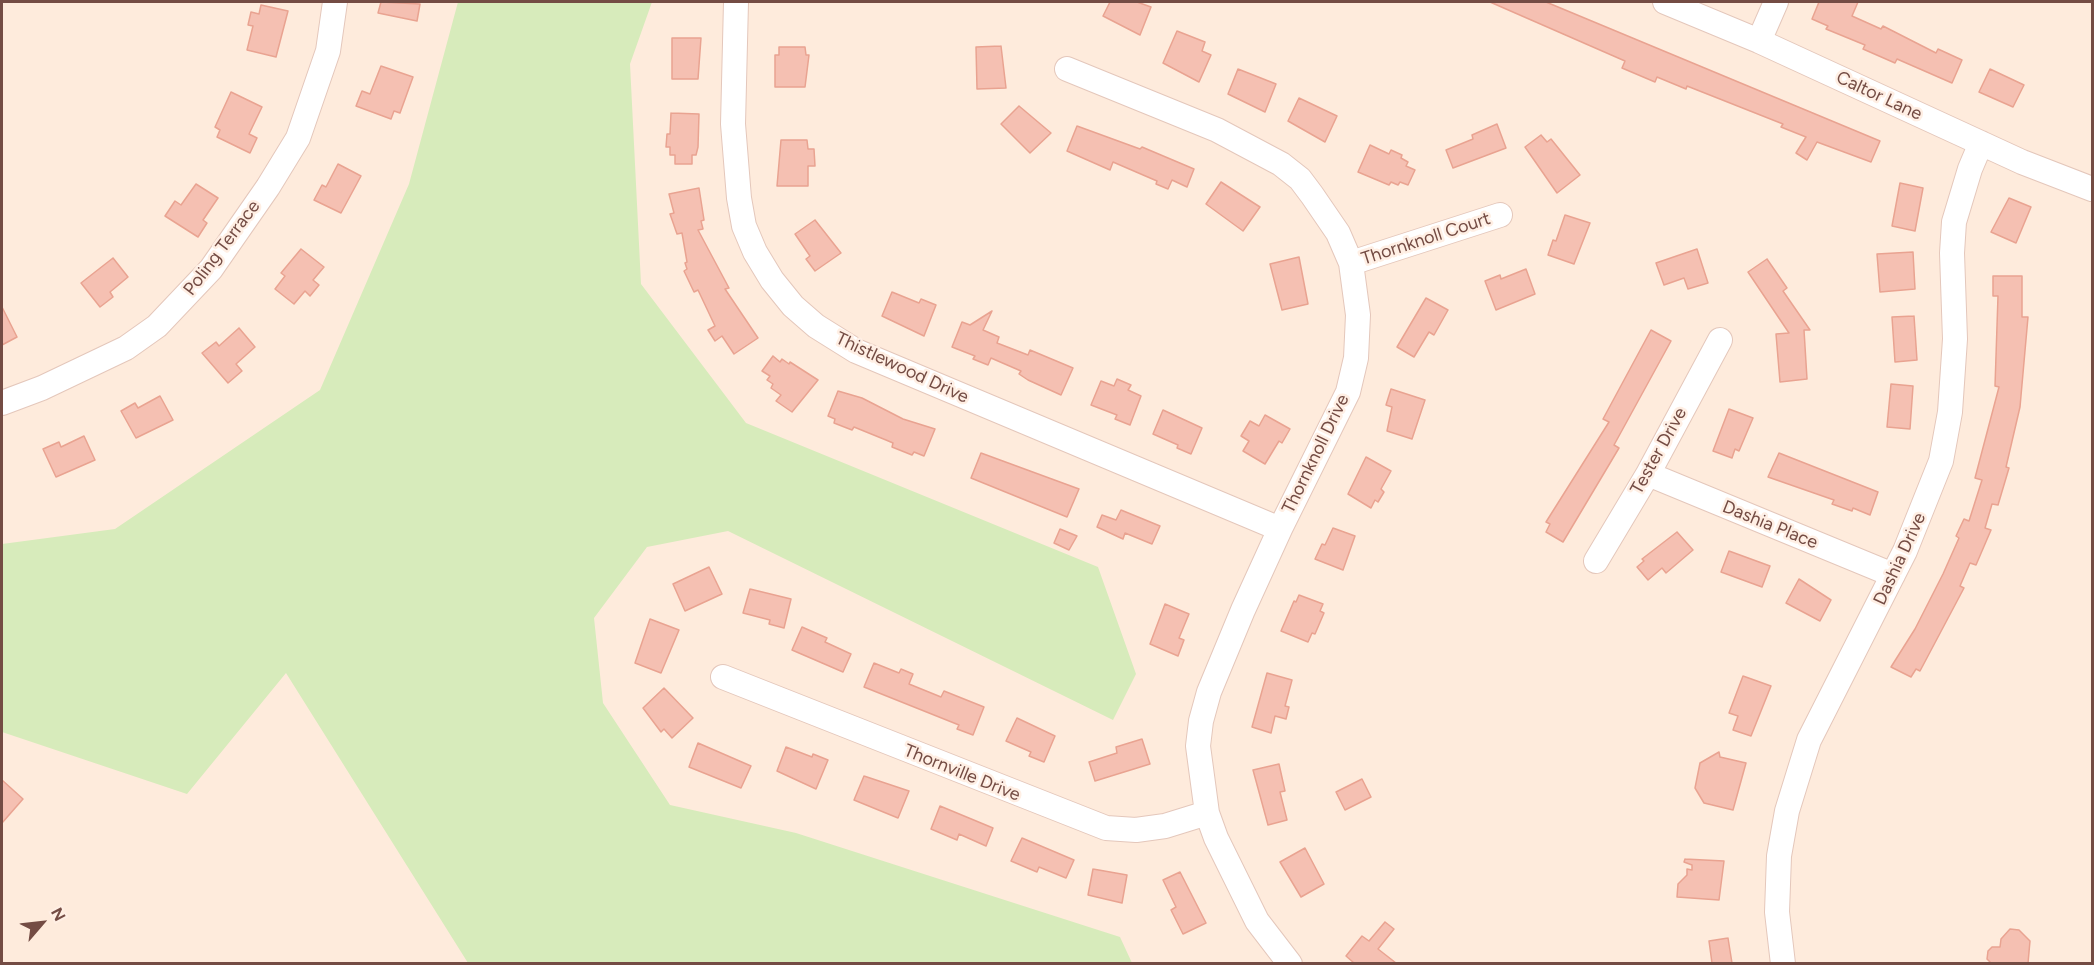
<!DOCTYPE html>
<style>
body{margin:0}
#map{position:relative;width:2094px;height:965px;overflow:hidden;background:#feebdc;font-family:Figtree,sans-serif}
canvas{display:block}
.frame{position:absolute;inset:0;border:3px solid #744c44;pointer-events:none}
.north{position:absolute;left:12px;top:893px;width:60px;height:60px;-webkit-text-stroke:4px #ffefe4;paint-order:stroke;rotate:62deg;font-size:16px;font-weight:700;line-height:24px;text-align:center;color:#744c44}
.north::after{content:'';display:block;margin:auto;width:21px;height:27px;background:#744c44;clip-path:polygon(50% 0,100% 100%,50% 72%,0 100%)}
</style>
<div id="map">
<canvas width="2094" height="965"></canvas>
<div class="frame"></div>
<div class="north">N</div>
</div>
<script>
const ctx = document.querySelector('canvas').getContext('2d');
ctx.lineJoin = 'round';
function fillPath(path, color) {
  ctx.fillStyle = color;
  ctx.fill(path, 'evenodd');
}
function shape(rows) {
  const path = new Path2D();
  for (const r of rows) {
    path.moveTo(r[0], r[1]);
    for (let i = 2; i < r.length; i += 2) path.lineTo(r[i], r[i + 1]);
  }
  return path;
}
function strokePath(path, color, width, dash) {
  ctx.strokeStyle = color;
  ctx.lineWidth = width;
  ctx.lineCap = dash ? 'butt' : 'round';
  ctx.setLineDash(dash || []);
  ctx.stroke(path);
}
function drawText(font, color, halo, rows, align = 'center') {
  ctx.font = font + ' Figtree,sans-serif';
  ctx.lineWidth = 5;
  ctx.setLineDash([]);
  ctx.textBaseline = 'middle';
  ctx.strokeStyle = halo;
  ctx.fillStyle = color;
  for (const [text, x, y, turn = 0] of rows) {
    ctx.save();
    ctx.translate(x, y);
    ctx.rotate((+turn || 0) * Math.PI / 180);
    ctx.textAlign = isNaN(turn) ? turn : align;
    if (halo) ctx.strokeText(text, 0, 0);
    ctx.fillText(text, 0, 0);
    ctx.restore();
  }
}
fillPath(shape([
 [458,2,652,2,630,64,641,284,746,423,1098,567,1136,674,1113,720,728,531,647,547,594,618,603,703,670,805,796,833,1120,937,1132,963,468,963,286,673,187,794,2,732,2,544,115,529,320,390,409,184]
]), '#d7ebbb');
const building = shape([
 [381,2,420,4,417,21,378,13,381,2],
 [1110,2,1137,2,1151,7,1140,35,1103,16,1110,2],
 [1490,2,1546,2,1880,141,1871,162,1817,142,1807,160,1796,153,1806,137,1781,127,1783,124,1687,86,1686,89,1657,77,1655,82,1622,68,1625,61,1490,2],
 [1819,2,1858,2,1852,16,1881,29,1883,26,1936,53,1938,49,1962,60,1952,83,1897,59,1895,63,1863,49,1865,45,1826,29,1828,26,1812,19,1819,2],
 [261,5,288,11,276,57,247,50,253,26,248,25,251,12,259,14,261,5],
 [1177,31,1205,42,1202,51,1211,55,1199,82,1163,63,1177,31],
 [672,38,701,38,698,79,672,79,672,38],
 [1001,46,1006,88,977,89,976,47,1001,46],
 [779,47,805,47,806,55,809,55,805,87,775,87,775,55,779,55,779,47],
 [381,66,413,77,400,113,394,111,391,119,356,106,362,91,370,94,381,66],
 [1238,69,1276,84,1265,112,1228,94,1238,69],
 [1990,69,2024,85,2013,107,1979,92,1990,69],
 [231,92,262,107,249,134,257,138,250,153,217,137,220,130,215,127,231,92],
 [1299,98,1337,116,1325,142,1288,121,1299,98],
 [1019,106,1051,133,1030,153,1001,124,1019,106],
 [671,113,699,114,698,147,696,155,692,155,692,164,675,164,675,155,670,155,670,147,666,147,667,134,670,134,671,113],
 [1497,124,1506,148,1453,168,1446,150,1473,139,1472,135,1497,124],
 [1077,126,1140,149,1142,147,1194,169,1187,187,1172,180,1168,189,1156,184,1157,181,1113,162,1110,170,1067,151,1077,126],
 [1541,135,1547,142,1551,139,1580,175,1557,193,1525,147,1541,135],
 [781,140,807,140,808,149,814,149,815,166,808,166,808,186,777,186,781,140],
 [1370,145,1389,154,1391,150,1402,155,1401,158,1408,162,1406,166,1415,170,1408,185,1400,182,1398,185,1391,182,1389,185,1358,172,1370,145],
 [338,164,361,176,341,213,314,200,322,185,326,187,338,164],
 [1221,182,1260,207,1243,231,1206,204,1221,182],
 [1900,183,1923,188,1915,231,1892,226,1900,183],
 [196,184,218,198,203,220,207,223,198,237,165,216,175,201,181,205,196,184],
 [699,188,704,220,701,221,703,229,698,230,729,288,725,289,758,338,734,354,722,336,715,341,708,330,715,326,698,290,694,292,684,271,687,269,685,263,687,262,682,233,677,234,670,214,674,213,669,194,699,188],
 [2009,198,2031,207,2016,243,1991,232,2009,198],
 [1565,215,1590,223,1574,264,1548,255,1553,240,1556,241,1565,215],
 [815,220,841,253,815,271,806,259,810,256,795,234,815,220],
 [301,249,324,267,313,280,319,285,310,296,305,291,294,304,275,289,285,276,281,273,301,249],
 [1697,249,1708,283,1688,289,1684,278,1664,285,1656,263,1697,249],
 [1913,252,1915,289,1880,292,1877,254,1913,252],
 [1299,257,1308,304,1282,310,1270,264,1299,257],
 [113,258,128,277,110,292,113,297,100,307,81,283,113,258],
 [1767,259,1787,288,1783,291,1810,330,1804,330,1807,379,1780,382,1776,334,1789,333,1748,272,1767,259],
 [1526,269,1535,294,1496,310,1485,281,1500,275,1501,279,1526,269],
 [1993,276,2022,276,2022,317,2028,317,2020,407,2006,467,2009,468,1998,505,1992,504,1985,528,1991,530,1976,565,1970,563,1960,586,1964,588,1920,671,1916,669,1911,677,1891,667,1915,629,1943,574,1959,538,1956,536,1964,519,1969,521,1982,480,1975,478,1999,387,1995,386,1998,296,1993,296,1993,276],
 [892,292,919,303,921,299,936,305,924,336,882,316,892,292],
 [1426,298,1448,310,1434,335,1429,332,1414,357,1397,347,1426,298],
 [2,307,17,337,2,345,2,307],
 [992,311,983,330,999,337,997,343,1028,355,1030,350,1073,368,1061,395,1028,380,1019,374,1021,371,991,358,988,365,973,359,975,356,952,347,962,322,970,325,992,311],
 [1914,316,1917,360,1895,362,1892,317,1914,316],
 [239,328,255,347,236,364,242,371,228,383,202,353,216,342,219,346,239,328],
 [1651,330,1671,341,1614,445,1619,448,1563,542,1546,532,1550,524,1546,522,1609,422,1603,419,1651,330],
 [773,356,780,362,782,359,789,364,790,362,818,380,792,412,776,401,781,395,771,388,773,384,767,380,770,376,762,371,773,356],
 [1117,379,1131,385,1128,390,1141,396,1130,425,1115,419,1117,415,1091,405,1101,381,1114,386,1117,379],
 [1891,384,1913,386,1910,429,1887,427,1891,384],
 [1391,389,1425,400,1412,439,1387,431,1392,407,1386,405,1391,389],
 [838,391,862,398,903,419,935,429,924,456,914,452,912,455,892,447,893,443,886,440,854,427,852,430,834,423,835,419,828,416,838,391],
 [160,396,173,420,136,438,121,411,135,403,138,408,160,396],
 [1729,409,1753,418,1739,451,1735,449,1732,458,1713,451,1729,409],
 [1163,410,1202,428,1191,454,1177,448,1178,445,1153,434,1163,410],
 [1265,415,1290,429,1282,443,1279,441,1265,464,1243,451,1249,441,1241,436,1250,421,1259,426,1265,415],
 [84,436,95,460,56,477,43,449,59,442,61,447,84,436],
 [981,453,1079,489,1067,517,971,478,981,453],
 [1779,453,1878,492,1870,515,1853,508,1852,511,1832,504,1834,500,1768,477,1779,453],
 [1366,457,1391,471,1381,489,1384,492,1378,502,1375,500,1371,508,1348,494,1366,457],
 [1121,510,1160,526,1152,544,1125,533,1123,539,1097,527,1102,515,1116,520,1121,510],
 [1333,528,1355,536,1343,570,1315,559,1322,544,1325,545,1333,528],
 [1060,529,1077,536,1069,550,1054,543,1060,529],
 [1677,532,1693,550,1666,573,1662,568,1648,580,1637,567,1644,561,1642,559,1677,532],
 [1729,551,1770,566,1762,587,1721,572,1729,551],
 [709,567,722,594,685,611,673,584,709,567],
 [1799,579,1831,600,1820,621,1786,603,1799,579],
 [750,589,791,599,784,628,769,624,770,620,743,613,750,589],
 [1299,595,1323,604,1320,611,1324,613,1315,634,1312,633,1308,642,1281,631,1294,601,1296,602,1299,595],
 [1165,604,1189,614,1179,638,1184,640,1178,656,1150,644,1165,604],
 [650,619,679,630,661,673,635,663,650,619],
 [802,627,827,638,825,642,851,654,843,672,792,650,802,627],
 [874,663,899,673,901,669,913,674,909,684,941,697,944,691,984,707,973,735,957,729,959,725,864,687,874,663],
 [1267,673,1292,680,1285,706,1289,707,1286,719,1275,716,1271,733,1252,727,1267,673],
 [1743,676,1771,686,1751,736,1733,730,1738,716,1729,713,1743,676],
 [664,688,693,718,672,738,664,729,661,732,643,708,664,688],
 [1017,718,1055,736,1044,762,1029,756,1031,752,1006,741,1017,718],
 [1142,739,1150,764,1095,781,1089,762,1117,753,1116,747,1142,739],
 [698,743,751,766,741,788,689,767,698,743],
 [786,747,812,757,813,754,828,760,816,789,777,771,786,747],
 [1719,752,1720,757,1746,763,1733,810,1704,803,1695,788,1700,763,1719,752],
 [1279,764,1285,791,1280,792,1287,820,1268,825,1253,770,1279,764],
 [864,776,909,791,898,818,854,800,864,776],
 [1362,779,1371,797,1345,810,1336,792,1362,779],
 [2,780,23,799,2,823,2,780],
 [940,806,993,828,986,846,959,834,957,840,931,829,940,806],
 [1022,838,1074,860,1066,878,1039,867,1037,872,1011,861,1022,838],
 [1305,848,1324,884,1301,897,1280,862,1305,848],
 [1685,859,1724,861,1719,900,1677,897,1678,884,1687,875,1687,869,1692,870,1692,865,1684,862,1685,859],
 [1093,869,1127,875,1122,903,1088,895,1093,869],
 [1180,872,1206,923,1183,934,1171,910,1176,907,1163,880,1180,872],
 [1385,922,1394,929,1378,949,1396,963,1354,963,1346,956,1362,936,1369,941,1385,922],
 [2010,929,2019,930,2030,941,2028,963,1991,963,1987,959,1988,951,1992,947,2000,947,2001,939,2010,929],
 [1728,938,1732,963,1712,963,1709,941,1728,938]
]);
fillPath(building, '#f5c0b2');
strokePath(building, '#e9a391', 1.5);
const minor = shape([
 [736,2,733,124,739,198,744,226,755,252,772,280,793,306,816,326,856,351,1280,529],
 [1665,2,1759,41,2022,162,2092,189],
 [1759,41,1776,2],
 [1067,69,1217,130,1281,164,1300,179,1312,195,1338,233,1351,263,1358,315,1356,358,1348,392,1280,529,1243,610,1209,692,1201,721,1198,746,1207,813,1216,838,1257,921,1290,964],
 [1351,263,1500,215],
 [2,403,42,388,126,348,157,326,211,269,268,187,298,138,328,51,335,2],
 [1648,474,1893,575],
 [1596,561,1648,474,1720,340],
 [723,677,1106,828,1136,830,1165,826,1207,813],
 [1783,964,1777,912,1779,856,1787,811,1809,740,1905,551,1941,461,1950,412,1955,339,1952,253,1954,222,1970,169,1981,143]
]);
strokePath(minor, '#e4c7bb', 26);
strokePath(minor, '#fff', 24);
drawText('18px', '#744c44', '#ffefe4', [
 ["Caltor Lane",1879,96,25],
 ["Thornknoll Court",1426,239,-18],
 ["Poling Terrace",222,248,-53],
 ["Thistlewood Drive",902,368,25],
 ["Tester Drive",1659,451,-61],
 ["Thornknoll Drive",1316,454,-64],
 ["Dashia Place",1770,525,22],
 ["Dashia Drive",1900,559,-65],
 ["Thornville Drive",962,773,22]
]);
</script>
